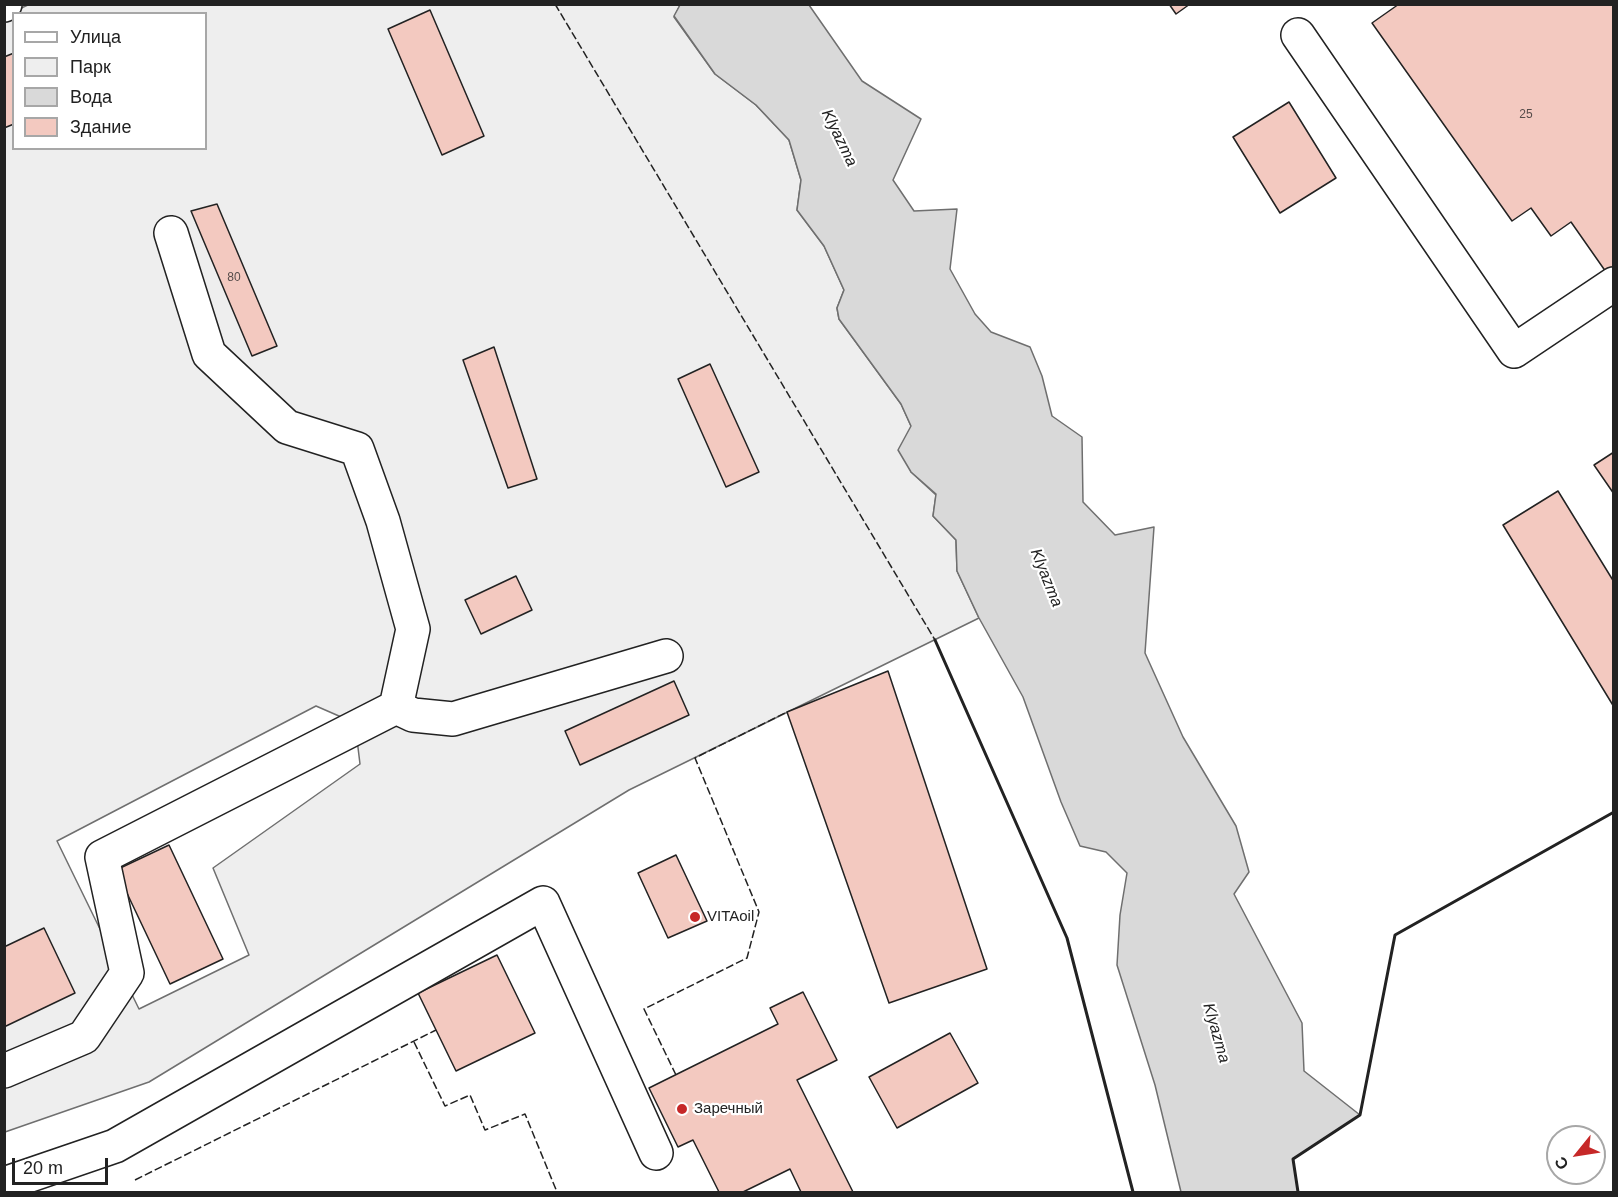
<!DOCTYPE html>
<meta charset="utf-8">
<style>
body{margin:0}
#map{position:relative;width:1618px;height:1197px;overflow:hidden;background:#fff;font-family:Arial,sans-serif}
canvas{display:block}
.frame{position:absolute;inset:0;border:6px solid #222;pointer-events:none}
.legend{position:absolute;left:12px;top:12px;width:195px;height:138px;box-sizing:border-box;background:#fff;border:2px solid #a7a7a7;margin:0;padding:8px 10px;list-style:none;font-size:18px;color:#222}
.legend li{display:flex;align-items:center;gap:12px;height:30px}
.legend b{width:30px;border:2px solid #a7a7a7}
.north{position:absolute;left:1546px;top:1125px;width:60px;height:60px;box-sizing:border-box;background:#fff;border:2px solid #a7a7a7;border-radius:50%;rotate:240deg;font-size:16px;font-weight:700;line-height:24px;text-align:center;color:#222}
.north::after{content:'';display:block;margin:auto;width:21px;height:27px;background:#c62828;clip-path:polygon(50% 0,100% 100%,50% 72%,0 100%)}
.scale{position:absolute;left:12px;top:1158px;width:96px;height:27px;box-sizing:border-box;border:3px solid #222;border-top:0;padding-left:8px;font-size:18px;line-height:21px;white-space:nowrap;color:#222;-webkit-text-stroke:4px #fff;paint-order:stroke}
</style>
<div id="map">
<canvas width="1618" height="1197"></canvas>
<div class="frame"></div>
<ul class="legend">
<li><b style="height:8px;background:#fff"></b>Улица</li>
<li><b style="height:16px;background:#eee"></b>Парк</li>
<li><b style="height:16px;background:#d9d9d9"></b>Вода</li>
<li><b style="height:16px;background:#f3c9c0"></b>Здание</li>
</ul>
<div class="north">С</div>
<div class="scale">20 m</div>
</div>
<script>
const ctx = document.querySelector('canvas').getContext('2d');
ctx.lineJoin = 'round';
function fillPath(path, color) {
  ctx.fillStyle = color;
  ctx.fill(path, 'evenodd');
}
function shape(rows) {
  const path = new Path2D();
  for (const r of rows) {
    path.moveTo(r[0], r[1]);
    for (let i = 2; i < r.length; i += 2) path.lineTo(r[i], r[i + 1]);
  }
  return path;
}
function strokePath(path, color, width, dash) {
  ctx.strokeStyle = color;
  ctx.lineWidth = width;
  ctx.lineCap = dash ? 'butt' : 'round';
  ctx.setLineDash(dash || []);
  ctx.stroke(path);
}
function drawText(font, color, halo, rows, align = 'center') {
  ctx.font = font + ' Arial,sans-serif';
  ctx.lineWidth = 4.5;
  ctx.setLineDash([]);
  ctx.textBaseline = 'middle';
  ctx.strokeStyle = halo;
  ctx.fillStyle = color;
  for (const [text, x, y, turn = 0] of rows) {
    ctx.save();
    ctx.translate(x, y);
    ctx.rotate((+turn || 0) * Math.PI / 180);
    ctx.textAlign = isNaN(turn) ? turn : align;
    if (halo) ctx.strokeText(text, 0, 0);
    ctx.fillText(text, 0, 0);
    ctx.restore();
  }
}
const green = shape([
 [30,4,680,5,674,17,715,74,756,105,789,140,801,180,797,210,824,246,844,290,837,308,839,319,901,404,911,426,911,472,936,495,933,516,956,540,957,571,979,618,629,790,149,1082,5,1132,4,16,30,4],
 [14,14,206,14,206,148,14,148,14,14],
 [316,706,355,723,360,764,213,868,249,955,139,1009,57,841,316,706]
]);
fillPath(green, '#eee');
strokePath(green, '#6f6f6f', 1.5);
const water = shape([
 [680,5,809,5,862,81,921,119,893,180,914,211,957,209,950,269,975,314,991,332,1030,347,1042,376,1052,416,1082,437,1083,502,1115,535,1154,527,1145,653,1183,737,1236,826,1249,872,1234,894,1302,1023,1304,1071,1360,1115,1293,1159,1298,1192,1181,1192,1155,1085,1117,965,1120,915,1127,873,1106,852,1080,846,1061,802,1023,697,979,618,957,571,956,540,933,516,936,494,911,472,898,450,911,426,901,404,839,319,837,308,844,290,824,246,797,210,801,180,789,140,756,105,715,74,674,16,680,5]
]);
fillPath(water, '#d9d9d9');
strokePath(water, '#6f6f6f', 1.5);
const building = shape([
 [1169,4,1190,4,1176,14,1169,4],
 [1399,4,1614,4,1614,267,1606,272,1571,222,1551,236,1531,208,1512,221,1372,23,1399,4],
 [430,10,484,136,442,155,388,29,430,10],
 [14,53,14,124,4,128,4,57,14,53],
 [1289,102,1336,178,1280,213,1233,137,1289,102],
 [217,204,277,346,252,356,191,211,217,204],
 [494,347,537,479,508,488,463,360,494,347],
 [710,364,759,472,726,487,678,379,710,364],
 [1614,452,1614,494,1594,465,1614,452],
 [1558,491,1614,582,1614,707,1503,525,1558,491],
 [516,576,532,610,481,634,465,600,516,576],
 [888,671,987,969,889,1003,787,712,888,671],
 [674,681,689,715,580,765,565,731,674,681],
 [169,845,223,959,170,984,116,870,169,845],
 [676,855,707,921,668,938,638,873,676,855],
 [44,928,75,993,4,1027,4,947,44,928],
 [497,955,535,1033,456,1071,418,993,497,955],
 [803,992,837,1060,797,1080,853,1192,801,1192,790,1169,743,1192,719,1192,693,1140,678,1147,649,1088,778,1024,770,1008,803,992],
 [950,1033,978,1083,897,1128,869,1077,950,1033]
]);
fillPath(building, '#f3c9c0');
strokePath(building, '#222', 1.5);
const minor = shape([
 [4,5,5,4],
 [1298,35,1514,351,1614,284],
 [171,233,209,354,287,427,357,449,383,521,413,629,396,707],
 [4,1071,84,1037,127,973,102,857,396,707,413,715,453,719,666,656],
 [4,1184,115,1146,543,903,656,1153]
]);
strokePath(minor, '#222', 36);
strokePath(minor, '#fff', 33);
strokePath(shape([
 [555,4,935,640],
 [414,1042,445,1106,470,1095,485,1130,525,1114,557,1192],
 [676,1075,644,1009,747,958,759,912,695,758,787,712],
 [135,1180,436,1030]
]), '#222', 1.5, [8, 3]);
strokePath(shape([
 [935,640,1067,938,1133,1192],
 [1298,1192,1293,1159,1360,1115,1395,935,1614,812]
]), '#222', 3);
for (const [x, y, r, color] of [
 [695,917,6,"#c62828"],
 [682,1109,6,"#c62828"]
]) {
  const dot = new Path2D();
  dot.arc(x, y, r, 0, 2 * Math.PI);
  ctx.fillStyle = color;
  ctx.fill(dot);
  strokePath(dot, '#fff', 2);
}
drawText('12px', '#564c4a', null, [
 ["25",1526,115],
 ["80",234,278]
]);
drawText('15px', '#222', '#fff', [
 ["VITAoil",707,917],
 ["Заречный",694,1109]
], 'left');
drawText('italic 16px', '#222', '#fff', [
 ["Klyazma",839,138,64],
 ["Klyazma",1046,578,68],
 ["Klyazma",1216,1033,74]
]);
</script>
